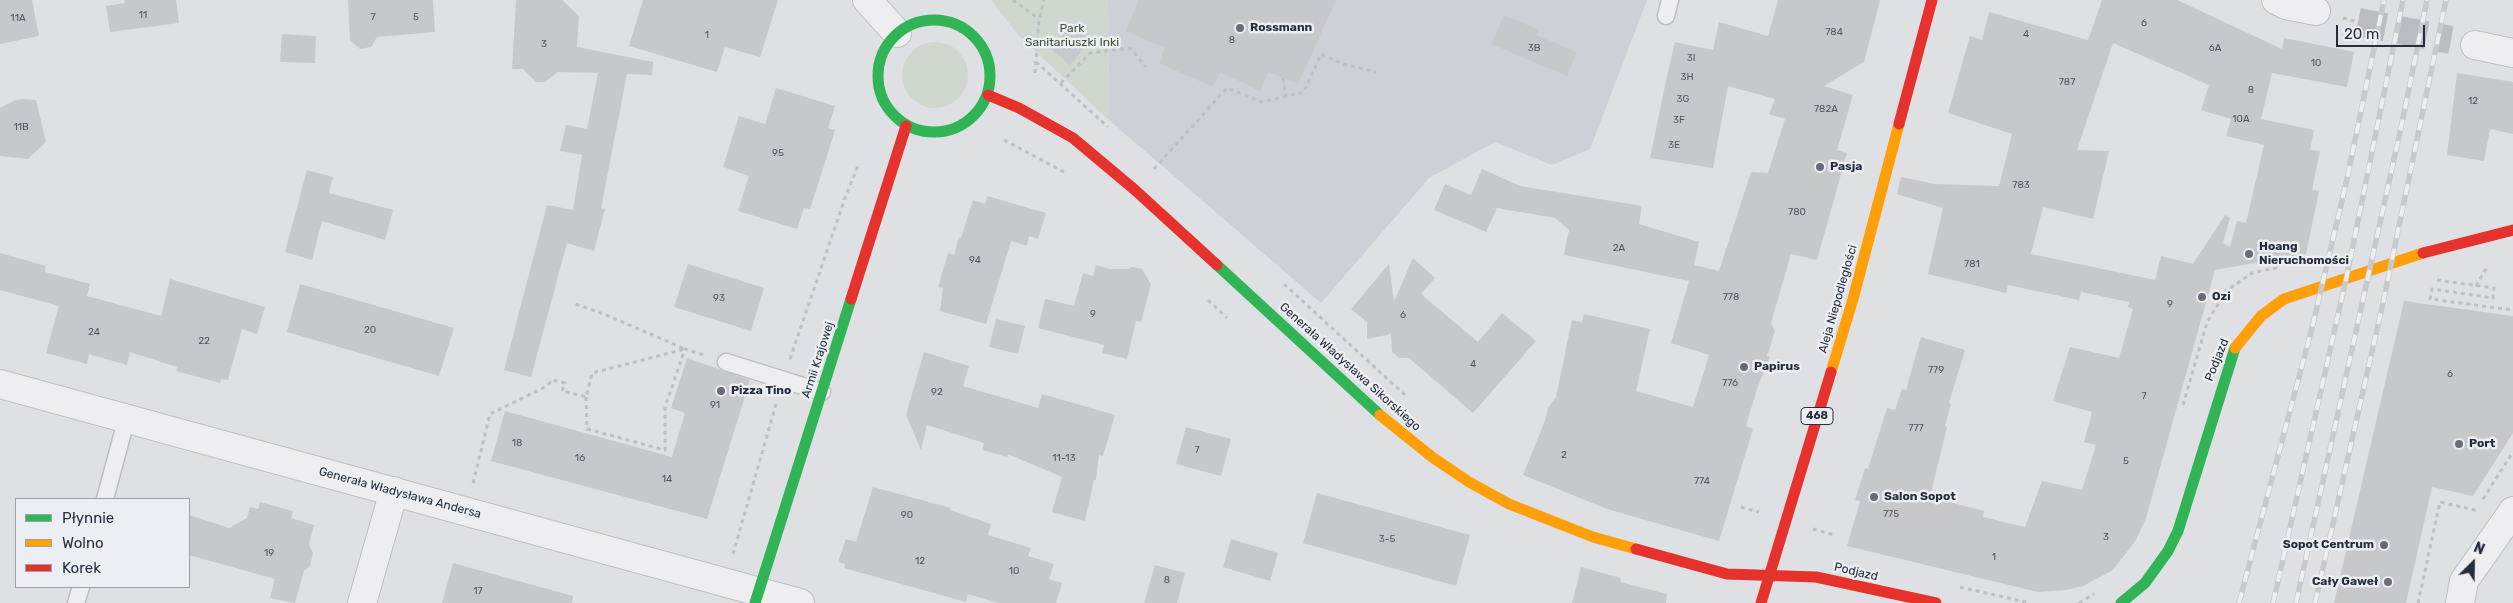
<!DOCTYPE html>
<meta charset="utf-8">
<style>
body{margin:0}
#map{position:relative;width:2513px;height:603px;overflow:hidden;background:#dee0e3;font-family:Rubik,sans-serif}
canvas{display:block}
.legend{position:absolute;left:15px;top:498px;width:175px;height:90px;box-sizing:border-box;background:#ebeff3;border:1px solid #9da2a9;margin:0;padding:6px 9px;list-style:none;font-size:15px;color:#272e3b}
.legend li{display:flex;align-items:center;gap:10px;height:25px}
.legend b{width:25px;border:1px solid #9da2a9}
.north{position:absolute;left:2448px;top:538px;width:50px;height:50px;-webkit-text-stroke:4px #ebeff3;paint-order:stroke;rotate:23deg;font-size:14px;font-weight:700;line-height:20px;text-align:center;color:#272e3b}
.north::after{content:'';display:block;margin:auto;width:18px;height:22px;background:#272e3b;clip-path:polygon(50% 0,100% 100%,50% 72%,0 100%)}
.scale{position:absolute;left:2336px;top:25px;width:89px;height:22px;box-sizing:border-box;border:2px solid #272e3b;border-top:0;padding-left:6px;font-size:15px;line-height:18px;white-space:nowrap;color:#272e3b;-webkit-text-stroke:4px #ebeff3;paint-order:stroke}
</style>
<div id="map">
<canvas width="2513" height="603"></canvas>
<ul class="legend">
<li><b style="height:6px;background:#30b455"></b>Płynnie</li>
<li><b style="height:6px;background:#ff9f0a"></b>Wolno</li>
<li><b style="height:6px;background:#e5322d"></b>Korek</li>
</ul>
<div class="north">N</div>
<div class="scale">20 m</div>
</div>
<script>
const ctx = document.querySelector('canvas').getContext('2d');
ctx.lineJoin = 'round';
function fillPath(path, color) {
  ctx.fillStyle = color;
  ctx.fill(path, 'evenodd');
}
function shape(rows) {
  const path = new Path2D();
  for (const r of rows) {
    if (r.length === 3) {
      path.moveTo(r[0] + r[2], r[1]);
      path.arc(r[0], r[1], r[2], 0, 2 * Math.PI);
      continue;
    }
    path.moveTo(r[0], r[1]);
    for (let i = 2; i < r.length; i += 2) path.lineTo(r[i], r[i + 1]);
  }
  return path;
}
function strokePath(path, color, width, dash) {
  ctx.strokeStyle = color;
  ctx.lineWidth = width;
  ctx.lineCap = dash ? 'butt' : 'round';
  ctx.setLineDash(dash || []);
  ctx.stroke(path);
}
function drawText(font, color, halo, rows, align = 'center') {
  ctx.font = font + ' Rubik,sans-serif';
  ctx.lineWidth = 5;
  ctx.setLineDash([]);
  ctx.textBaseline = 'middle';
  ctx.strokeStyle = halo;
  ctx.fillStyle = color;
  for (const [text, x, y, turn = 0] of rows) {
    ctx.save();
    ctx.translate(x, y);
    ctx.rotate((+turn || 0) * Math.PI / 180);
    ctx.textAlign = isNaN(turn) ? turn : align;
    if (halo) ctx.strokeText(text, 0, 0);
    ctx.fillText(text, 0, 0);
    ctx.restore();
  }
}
fillPath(shape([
 [1108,0,1647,0,1590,149,1552,165,1495,142,1429,178,1321,303,1109,120]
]), '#cdd0d6');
fillPath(shape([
 [991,0,1108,0,1109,120,1019,36],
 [935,75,33]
]), '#cfd7cf');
fillPath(shape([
 [0,0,32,0,39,36,0,44],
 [124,0,176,0,179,23,110,32,106,6,125,3],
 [348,0,433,0,435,32,377,37,371,47,360,49,350,40],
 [516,0,562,0,579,16,577,47,653,62,652,75,627,74,601,208,605,209,594,251,567,243,531,377,504,370,547,205,573,210,582,155,560,151,566,125,587,129,598,73,558,72,545,82,536,82,523,69,512,69],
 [643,0,778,0,760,57,725,47,717,72,629,46],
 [1139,0,1336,0,1298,84,1268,72,1260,91,1220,72,1213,87,1159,63,1165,48,1126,31],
 [1778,0,1880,0,1864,62,1824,86,1853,95,1837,150,1847,153,1817,260,1791,254,1771,323,1775,331,1767,356,1770,357,1757,389,1746,426,1753,429,1719,541,1607,509,1523,475,1546,418,1548,408,1556,397,1572,320,1582,322,1584,314,1650,329,1636,391,1693,407,1709,355,1671,343,1689,281,1564,255,1569,230,1555,218,1497,208,1486,232,1434,210,1445,184,1471,195,1482,169,1520,186,1642,206,1639,224,1699,242,1694,265,1719,271,1751,172,1768,173,1785,119,1769,114,1775,99,1728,86,1713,168,1650,158,1667,76,1675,42,1713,50,1719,22,1768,36],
 [2102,0,2177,0,2282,49,2284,38,2354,52,2347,87,2272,73,2261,119,2314,130,2310,150,2320,151,2312,190,2319,191,2306,254,2215,270,2146,518,2136,540,2113,570,2083,586,2066,590,2038,592,1847,546,1860,501,1855,500,1865,468,1868,469,1887,408,1895,410,1902,389,1906,390,1921,337,1965,350,1949,403,1951,404,1945,426,1947,427,1930,497,1984,511,1983,517,2025,527,2042,481,2082,490,2096,445,2084,442,2092,412,2053,401,2070,347,2119,358,2133,309,2128,307,2129,302,2081,292,2079,300,2008,285,2006,293,1928,274,1943,208,1897,194,1901,177,1935,184,1999,186,2012,134,1948,113,1970,36,1982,40,1989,12,2088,40],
 [2113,43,2209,85,2201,110,2231,119,2226,136,2264,145,2246,223,2237,221,2230,247,2223,243,2230,218,2225,215,2193,264,2161,256,2155,280,2031,254,2043,207,2093,219,2109,151,2077,150],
 [1504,15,1539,30,1536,35,1577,52,1567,76,1491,44],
 [1072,25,1090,41,1070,65,1051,49],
 [282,34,316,36,315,63,280,62],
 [2457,73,2513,82,2513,134,2490,129,2484,161,2447,155],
 [776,88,835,106,828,128,835,130,822,172,810,209,804,208,797,229,738,211,749,176,723,167,739,116,765,124],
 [23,99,36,100,46,142,28,159,0,156,0,108,15,100],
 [307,170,333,177,329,193,393,210,385,240,322,221,312,260,285,252],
 [987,196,1046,213,1038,239,1029,236,1027,246,1011,241,986,324,940,311,943,288,938,287,948,253,954,255,959,237,961,238,973,200,985,204],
 [0,253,46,266,45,272,90,284,87,296,161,316,170,279,265,307,257,334,242,329,228,380,221,379,220,383,176,371,177,367,130,352,127,365,89,354,87,364,46,353,59,306,0,290],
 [1413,258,1435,278,1421,294,1478,342,1502,313,1536,341,1473,413,1409,358,1399,358,1392,352,1391,334,1367,339,1367,322,1351,309,1389,264,1394,302],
 [688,264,764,288,751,331,674,307],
 [1096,265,1110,269,1128,269,1132,267,1142,269,1151,284,1141,322,1136,321,1127,359,1102,353,1104,345,1038,328,1045,299,1074,306,1083,273,1093,276],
 [300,284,454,328,439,376,287,332],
 [2404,301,2513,316,2513,433,2473,496,2432,487,2406,603,2334,603],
 [996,319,1025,326,1018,354,989,347],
 [924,352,969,366,963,386,1038,408,1042,394,1115,415,1103,456,1099,455,1096,480,1094,480,1085,521,1052,512,1062,477,1008,454,1007,457,982,450,984,443,927,425,921,450,906,415],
 [687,358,750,380,707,519,491,461,505,411,672,457,685,413,671,408],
 [1186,427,1231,439,1221,476,1176,464],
 [873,487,951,508,950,510,991,524,988,535,1031,548,1028,556,1054,564,1049,579,1062,583,1056,603,998,603,968,594,966,602,844,568,845,564,838,562,846,539,856,542],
 [1317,493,1470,535,1456,586,1303,543],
 [260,502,293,511,291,518,314,525,309,545,313,553,310,566,304,571,295,603,270,598,275,579,189,555,189,515,229,528,247,518,250,507,258,509],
 [1231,539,1278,553,1270,581,1223,567],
 [453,563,573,596,572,603,442,603],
 [1155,565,1185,573,1177,603,1144,603],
 [1581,567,1621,578,1620,582,1667,594,1666,603,1572,603]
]), '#c7c8cb');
strokePath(shape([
 [2358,22,2451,40]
]), '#b9bcc1', 28, [28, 14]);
const lane = shape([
 [1666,16,1670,0],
 [726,362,822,392],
 [105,499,127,417],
 [76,603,81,587]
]);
const street = shape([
 [867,0,897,33],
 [2276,0,2286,5,2316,11],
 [2475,45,2513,53],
 [0,384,800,603],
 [362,603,394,491],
 [2460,603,2464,581,2513,511]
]);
strokePath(lane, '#bcbec1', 19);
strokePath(street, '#bcbec1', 30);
strokePath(shape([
 [1013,0,1039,19],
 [2343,18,2358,22],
 [1036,62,1108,127],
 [1035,73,1039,19,1044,0],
 [1283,78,1286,96],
 [1061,83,1090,53,1130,48,1146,67],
 [1004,140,1066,173],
 [1154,169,1227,88,1261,102,1304,92,1321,54,1343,64,1376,72],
 [2437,280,2494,288,2493,298,2432,289,2430,299,2513,310],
 [1284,284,1405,395],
 [2476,286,2487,267],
 [1208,300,1227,318],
 [790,359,845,198,859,163],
 [586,397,587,429,665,450,665,407,685,349,704,355],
 [2183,405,2207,322,2226,291,2252,273,2280,267],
 [473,483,490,414,547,386,552,380,565,383,562,391,586,397,592,373,685,349,606,315,573,303],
 [2483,499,2513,452],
 [1741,507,1759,512],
 [1813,529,1835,535],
 [733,554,777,401],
 [1960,587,2030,603],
 [2079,603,2094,594],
 [2418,603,2440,502,2475,510,2477,508]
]), '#bdbfc4', 3, [4, 4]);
strokePath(lane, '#eeeef0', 16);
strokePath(street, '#eeeef0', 28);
strokePath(shape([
 [934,76,56],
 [1217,265,1380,415],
 [755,603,851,299],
 [2121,603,2145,583,2168,551,2178,531,2235,348]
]), '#30b455', 11);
strokePath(shape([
 [2235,348,2261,316,2284,299,2423,253],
 [1831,372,1853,299,1899,124],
 [1380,415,1432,457,1469,482,1509,504,1593,537,1636,549]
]), '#ff9f0a', 11);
strokePath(shape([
 [988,95,1019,108,1073,138,1135,190,1217,265],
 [1899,124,1932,0],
 [2423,253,2513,230],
 [851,299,906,126],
 [1636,549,1727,574,1816,577,1936,603],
 [1761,603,1831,372]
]), '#e5322d', 11);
const rail = shape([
 [2239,603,2313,324,2347,179,2384,0],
 [2273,603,2347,275,2403,0],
 [2296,603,2402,123,2427,0],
 [2315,603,2383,303,2446,0]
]);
strokePath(rail, '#c7c9cb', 5.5);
strokePath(rail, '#ebeff3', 4, [11]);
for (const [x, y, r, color] of [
 [1240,28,5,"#676c76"],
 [1820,167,5,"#676c76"],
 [2249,254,5,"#676c76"],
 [2202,297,5,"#676c76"],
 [1744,367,5,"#676c76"],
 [721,391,5,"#676c76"],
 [2459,444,5,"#676c76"],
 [1874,497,5,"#676c76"],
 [2384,545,5,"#676c76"],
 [2388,582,5,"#676c76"]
]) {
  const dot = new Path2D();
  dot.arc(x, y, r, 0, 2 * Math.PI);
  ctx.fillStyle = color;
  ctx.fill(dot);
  strokePath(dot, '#ebeff3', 2);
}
drawText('10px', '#505560', null, [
 ["11",143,15],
 ["7",373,17],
 ["5",416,17],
 ["11A",18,18],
 ["6",2144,23],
 ["784",1834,32],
 ["4",2026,34],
 ["1",707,35],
 ["8",1232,40],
 ["3",544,44],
 ["3B",1534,48],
 ["6A",2215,48],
 ["3I",1691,58],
 ["10",2316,63],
 ["3H",1687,77],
 ["787",2067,82],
 ["8",2251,90],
 ["3G",1683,99],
 ["12",2473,101],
 ["782A",1826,109],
 ["10A",2241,119],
 ["3F",1679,120],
 ["11B",21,127],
 ["3E",1674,145],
 ["95",778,153],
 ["783",2021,185],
 ["780",1797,212],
 ["2A",1619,248],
 ["94",975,260],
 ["781",1972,264],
 ["778",1731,297],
 ["93",719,298],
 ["9",2170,304],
 ["9",1093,314],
 ["6",1403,315],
 ["20",370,330],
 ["24",94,332],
 ["22",204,341],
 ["4",1473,364],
 ["779",1936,370],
 ["6",2450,374],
 ["776",1730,383],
 ["92",937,392],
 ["7",2144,396],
 ["91",715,405],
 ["777",1916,428],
 ["18",517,443],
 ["7",1197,450],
 ["2",1564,455],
 ["16",580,458],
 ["11-13",1064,458],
 ["5",2126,461],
 ["14",667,479],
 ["774",1702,481],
 ["775",1891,514],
 ["90",907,515],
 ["3",2106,537],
 ["3-5",1387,539],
 ["19",269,553],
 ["1",1994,557],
 ["12",920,561],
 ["10",1014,571],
 ["8",1167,580],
 ["17",478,591]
]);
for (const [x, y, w] of [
 [1817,416,32]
]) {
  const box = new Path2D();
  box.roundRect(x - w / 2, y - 8.5, w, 17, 4);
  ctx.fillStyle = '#ebeff3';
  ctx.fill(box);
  strokePath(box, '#272e3b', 1);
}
drawText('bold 11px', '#272e3b', null, [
 ["468",1817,416]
]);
drawText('bold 12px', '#272e3b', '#ebeff3', [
 ["Rossmann",1250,28],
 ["Pasja",1830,167],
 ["Hoang",2259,247],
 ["Nieruchomości",2259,261],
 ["Ozi",2212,297],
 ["Papirus",1754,367],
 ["Pizza Tino",731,391],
 ["Port",2469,444],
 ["Salon Sopot",1884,497],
 ["Sopot Centrum",2374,545,"right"],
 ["Cały Gaweł",2378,582,"right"]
], 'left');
drawText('12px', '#3c5535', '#ebeff3', [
 ["Park",1072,29],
 ["Sanitariuszki Inki",1072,43]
]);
drawText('12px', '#272e3b', '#ebeff3', [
 ["Aleja Niepodległości",1838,299,-74],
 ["Armii Krajowej",818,360,-72],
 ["Podjazd",2217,360,-68],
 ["Generała Władysława Sikorskiego",1350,367,42],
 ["Generała Władysława Andersa",400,493,15],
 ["Podjazd",1856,572,13]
]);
</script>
